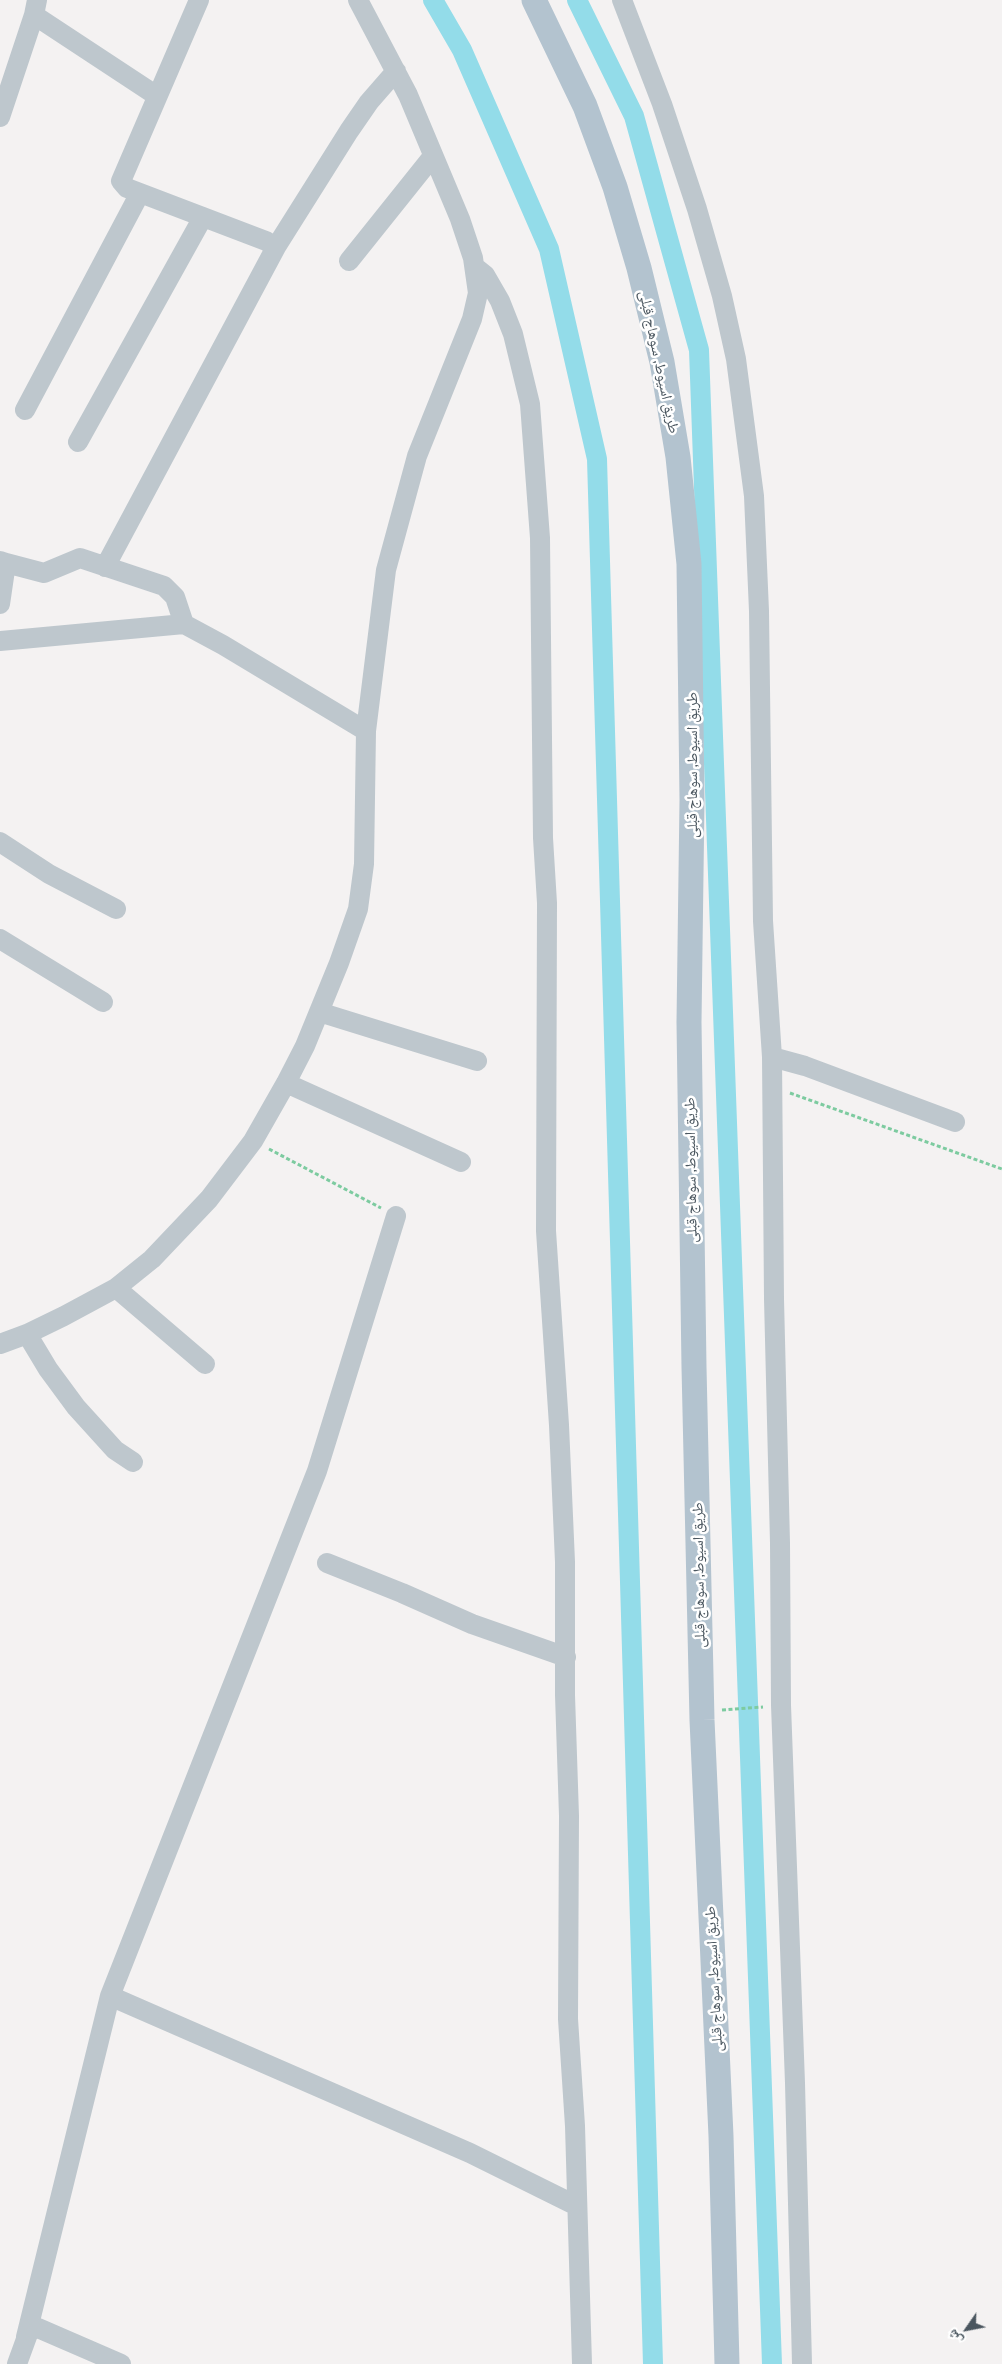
<!DOCTYPE html>
<meta charset="utf-8">
<style>
body{margin:0}
#map{position:relative;width:1002px;height:2364px;overflow:hidden;background:#f4f2f2;font-family:Mulish,"Noto Naskh Arabic",sans-serif}
canvas{display:block}
.north{position:absolute;left:942px;top:2304px;width:50px;height:50px;-webkit-text-stroke:4px #fff;paint-order:stroke;rotate:237deg;font-size:14px;font-weight:700;line-height:20px;text-align:center;color:#4a565f}
.north::after{content:'';display:block;margin:auto;width:18px;height:22px;background:#4a565f;clip-path:polygon(50% 0,100% 100%,50% 72%,0 100%)}
</style>
<div id="map">
<canvas width="1002" height="2364"></canvas>
<div class="north">ش</div>
</div>
<script>
const ctx = document.querySelector('canvas').getContext('2d');
ctx.lineJoin = 'round';
function shape(rows) {
  const path = new Path2D();
  for (const r of rows) {
    path.moveTo(r[0], r[1]);
    for (let i = 2; i < r.length; i += 2) path.lineTo(r[i], r[i + 1]);
  }
  return path;
}
function strokePath(path, color, width, dash) {
  ctx.strokeStyle = color;
  ctx.lineWidth = width;
  ctx.lineCap = dash ? 'butt' : 'round';
  ctx.setLineDash(dash || []);
  ctx.stroke(path);
}
function drawText(font, color, halo, rows, align = 'center') {
  ctx.font = font + ' Mulish,"Noto Naskh Arabic",sans-serif';
  ctx.lineWidth = 5;
  ctx.setLineDash([]);
  ctx.textBaseline = 'middle';
  ctx.strokeStyle = halo;
  ctx.fillStyle = color;
  for (const [text, x, y, turn = 0] of rows) {
    ctx.save();
    ctx.translate(x, y);
    ctx.rotate((+turn || 0) * Math.PI / 180);
    ctx.textAlign = isNaN(turn) ? turn : align;
    if (halo) ctx.strokeText(text, 0, 0);
    ctx.fillText(text, 0, 0);
    ctx.restore();
  }
}
strokePath(shape([
 [433,0,462,50,549,249,597,459,653,2364],
 [577,0,634,116,699,350,772,2364]
]), '#93dce9', 20);
strokePath(shape([
 [790,1093,1002,1169],
 [269,1149,381,1208],
 [722,1710,763,1707]
]), '#7dcba0', 3, [4, 2.5]);
strokePath(shape([
 [37,0,34,15,157,96],
 [199,0,121,181,127,188,266,241,276,247],
 [622,0,662,104,697,209,722,296,736,359,754,496,759,611,763,921,772,1057,774,1299,780,1543,781,1705,795,2083,802,2364],
 [0,117,34,15],
 [349,261,433,156],
 [475,267,485,275,500,301,513,334,530,404,540,538,543,838,547,903,546,1231,559,1425,565,1562,565,1695,569,1816,568,2019,575,2126,582,2364],
 [25,410,140,193],
 [78,442,203,217],
 [0,561,6,563,0,604],
 [6,563,44,573,80,558,164,586,175,597,184,624],
 [105,567,276,247,349,131,369,102,396,71],
 [0,641,184,624,223,645,366,731],
 [0,842,49,874,116,909],
 [0,939,103,1002],
 [319,1012,477,1061],
 [772,1057,805,1066,955,1122],
 [286,1083,461,1162],
 [116,1288,205,1364],
 [27,1334,48,1369,76,1407,115,1450,133,1462],
 [0,1344,27,1334,64,1316,116,1288,152,1259,209,1199,253,1141,286,1083,305,1046,339,963,358,909,364,864,366,731,386,570,417,456,472,319,478,293,473,258,460,219,408,95,358,0],
 [327,1563,402,1593,472,1624,566,1657],
 [110,1996,470,2153,577,2206],
 [26,2337,110,1996,317,1471,396,1216],
 [17,2364,29,2331,38,2328,121,2364]
]), '#bec7cd', 20);
strokePath(shape([
 [534,0,585,106,615,187,639,268,662,362,678,457,689,564,692,800,689,1022,694,1367,702,1720,721,2136,727,2364]
]), '#b3c3cf', 25);
drawText('15px', '#4a565f', '#fff', [
 ["طريق اسيوط, سوهاج قبلى",659,362,78],
 ["طريق اسيوط, سوهاج قبلى",692,765,-90],
 ["طريق اسيوط, سوهاج قبلى",691,1170,-91],
 ["طريق اسيوط, سوهاج قبلى",699,1575,-91],
 ["طريق اسيوط, سوهاج قبلى",714,1979,-93]
]);
</script>
